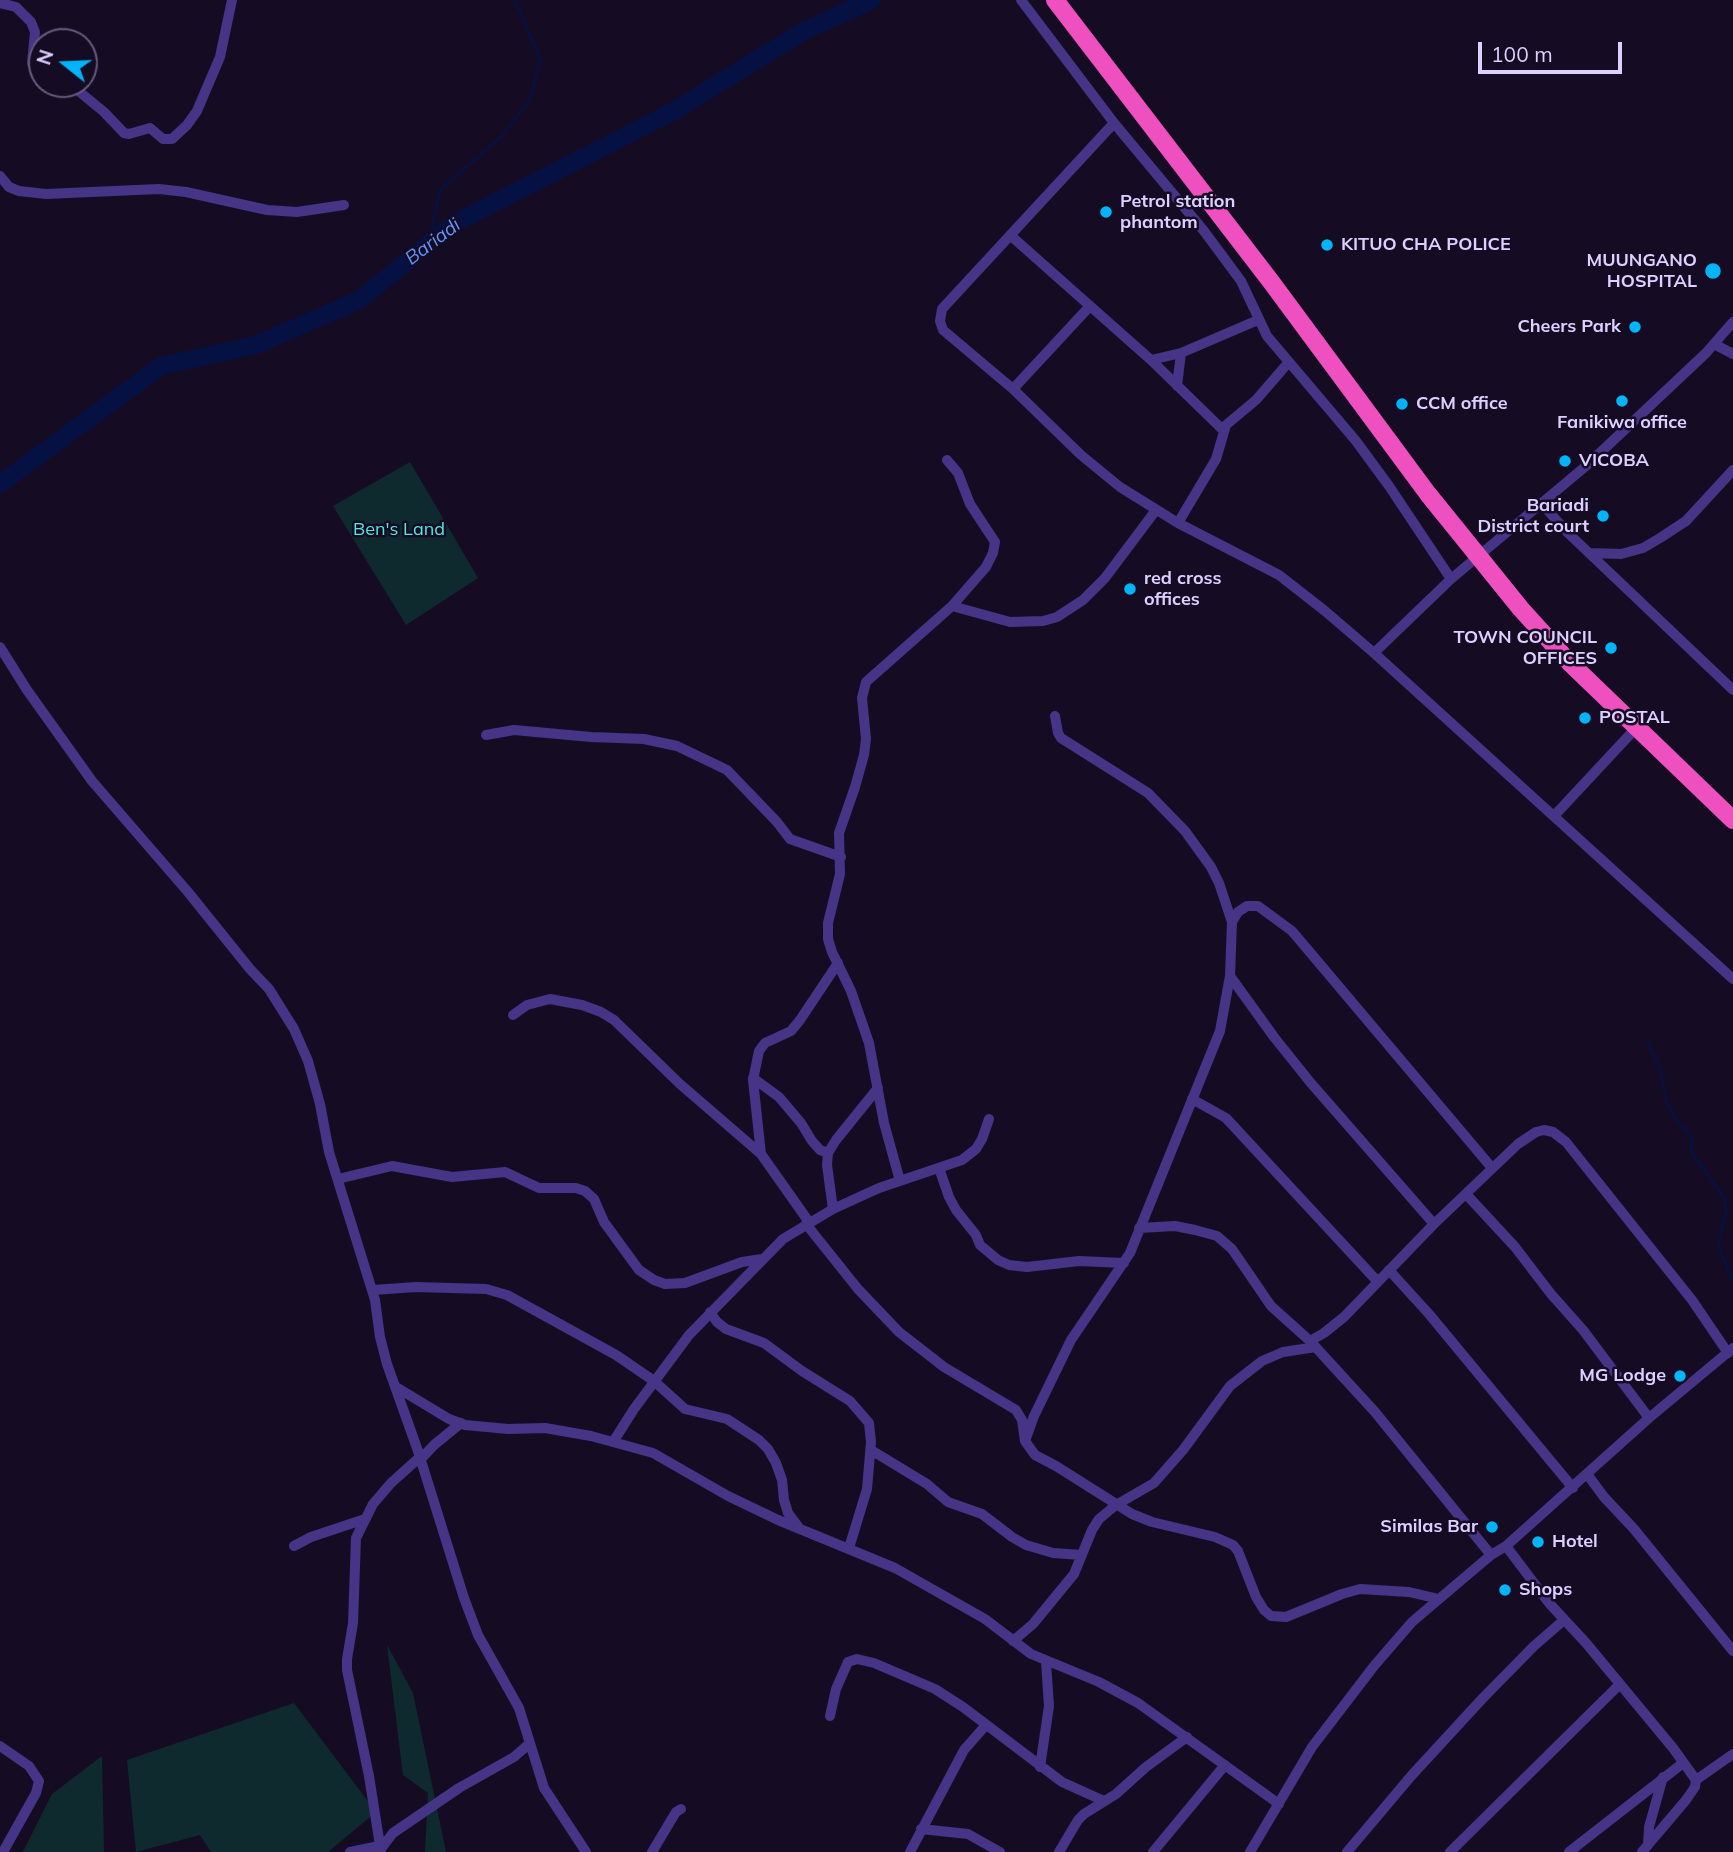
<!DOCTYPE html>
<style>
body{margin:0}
#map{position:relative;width:1733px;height:1852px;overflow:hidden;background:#150c24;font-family:Mulish,sans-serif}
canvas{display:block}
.north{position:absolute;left:28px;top:28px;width:70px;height:70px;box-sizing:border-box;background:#150c24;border:2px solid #655a7c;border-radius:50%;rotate:288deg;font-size:19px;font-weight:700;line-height:28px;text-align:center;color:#ddcfff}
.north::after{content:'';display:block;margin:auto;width:24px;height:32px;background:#00b4fa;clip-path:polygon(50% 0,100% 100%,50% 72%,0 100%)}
.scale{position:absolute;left:1478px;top:42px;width:144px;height:32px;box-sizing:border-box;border:4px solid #ddcfff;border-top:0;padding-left:9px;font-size:21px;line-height:24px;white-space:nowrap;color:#ddcfff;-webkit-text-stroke:5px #150c24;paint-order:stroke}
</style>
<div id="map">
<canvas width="1733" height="1852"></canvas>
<div class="north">N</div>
<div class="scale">100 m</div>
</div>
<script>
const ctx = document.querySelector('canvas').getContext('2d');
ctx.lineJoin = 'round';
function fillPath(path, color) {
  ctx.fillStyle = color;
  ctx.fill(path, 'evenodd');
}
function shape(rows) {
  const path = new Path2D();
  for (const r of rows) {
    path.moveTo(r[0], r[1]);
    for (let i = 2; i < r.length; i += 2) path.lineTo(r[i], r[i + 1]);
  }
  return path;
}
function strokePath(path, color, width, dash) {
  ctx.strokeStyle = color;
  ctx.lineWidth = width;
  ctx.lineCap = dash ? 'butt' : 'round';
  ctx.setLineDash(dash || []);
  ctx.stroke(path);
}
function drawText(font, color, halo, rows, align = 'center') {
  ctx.font = font + ' Mulish,sans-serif';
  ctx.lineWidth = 5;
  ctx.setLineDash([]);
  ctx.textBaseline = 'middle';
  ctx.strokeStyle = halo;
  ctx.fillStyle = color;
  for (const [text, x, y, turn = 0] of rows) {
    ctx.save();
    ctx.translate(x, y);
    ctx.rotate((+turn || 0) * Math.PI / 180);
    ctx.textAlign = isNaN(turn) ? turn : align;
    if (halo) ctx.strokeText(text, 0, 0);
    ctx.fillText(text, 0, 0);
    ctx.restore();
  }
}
fillPath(shape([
 [410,462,478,578,406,625,333,506],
 [387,1645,413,1693,446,1852,425,1852,428,1793,403,1775],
 [294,1703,376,1812,328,1852,211,1852,200,1835,136,1852,127,1760],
 [102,1756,104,1852,23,1852,52,1794]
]), '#0f2a2e');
strokePath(shape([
 [428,245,440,190,501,137,530,99,540,59,515,0],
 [1647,1041,1659,1066,1667,1103,1677,1121,1692,1137,1691,1151,1724,1198,1726,1213,1718,1246,1733,1281]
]), '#061143', 2.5);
strokePath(shape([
 [0,484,161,366,256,345,359,300,455,223,672,112,802,32,872,0]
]), '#061143', 18);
strokePath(shape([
 [1021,0,1114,123,1204,231,1241,281,1267,336,1356,441,1389,486,1451,579],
 [0,3,16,7,31,22,35,32,32,63,42,71],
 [70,84,104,112,124,133,129,134,150,128,163,139,172,139,187,125,197,111,205,92,220,57,232,0],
 [1114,123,942,309,940,321,943,330,1013,389,1081,455,1120,487,1178,523,1279,575,1325,611,1374,653,1733,979],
 [0,176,9,187,19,191,46,194,159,189,186,192,267,210,297,212,344,205],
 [1010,235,1151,360,1224,431],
 [1714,344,1733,354],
 [1151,360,1181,353,1258,320],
 [1177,386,1181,353],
 [1013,389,1090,306],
 [1542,504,1568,533,1733,690],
 [1178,523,1216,459,1226,425,1256,400,1288,363],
 [1589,553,1621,554,1643,548,1660,538,1686,521,1733,470],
 [952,606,1010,622,1043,621,1057,617,1083,600,1105,578,1156,510],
 [0,647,27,690,92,781,188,892,250,969,269,989,294,1029,308,1061,320,1104,329,1152,375,1300,380,1337,387,1364,418,1451,464,1598,478,1635,519,1708,544,1788,586,1852],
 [1374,653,1451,579,1586,466,1706,353,1733,322],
 [1055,716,1058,733,1061,738,1148,793,1185,831,1211,867,1219,883,1232,922],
 [486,735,514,730,591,737,644,739,677,746,727,770,777,822,790,839,841,857],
 [1554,816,1636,728],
 [1230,976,1274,1037,1310,1082,1434,1224],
 [513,1015,527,1005,550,999,582,1005,601,1012,614,1020,680,1084,761,1154],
 [753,1078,779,1097,801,1123,812,1141,820,1150,828,1153],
 [1192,1099,1226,1118,1378,1282],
 [939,1168,949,1197,956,1210,976,1235,980,1245,998,1260,1009,1265,1027,1267,1079,1261,1124,1263],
 [338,1179,392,1166,452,1177,505,1172,539,1188,576,1188,585,1191,594,1199,604,1222,639,1270,654,1280,665,1284,685,1283,742,1262,762,1259],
 [900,1181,884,1123,869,1043,851,991,832,952,828,939,828,923,840,874,839,833,855,787,864,755,866,739,862,698,866,682,952,606,986,567,993,553,995,542,970,504,958,473,947,460],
 [1466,1194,1515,1247,1551,1294,1583,1330,1649,1418],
 [833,1209,827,1165,828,1153,836,1140,878,1088],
 [809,1222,761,1154,753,1080,759,1051,765,1043,791,1031,800,1020,838,963],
 [806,1224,858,1289,899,1332,944,1367,1016,1410,1022,1420,1025,1441,1035,1455,1056,1466,1132,1514,1152,1522,1215,1537,1233,1545,1238,1551,1256,1597,1264,1610,1271,1616,1286,1617,1342,1594,1360,1589,1409,1592,1439,1599],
 [1139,1228,1175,1226,1195,1230,1217,1236,1232,1249,1271,1306,1310,1341,1375,1412,1491,1555],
 [1389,1270,1429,1314,1573,1488],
 [373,1290,416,1287,486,1289,507,1295,616,1355,654,1381,685,1409,727,1419,759,1440,768,1449,776,1463,782,1480,784,1500,788,1513,800,1529],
 [710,1312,717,1322,726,1329,764,1343,802,1371,850,1401,869,1423,871,1442,867,1489,849,1548],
 [1310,1341,1324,1333,1344,1317,1434,1224,1518,1144,1536,1132,1544,1130,1553,1132,1566,1142,1692,1300,1728,1353],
 [396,1387,449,1419,465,1425,508,1429,545,1428,591,1436,653,1453,728,1496,778,1520,895,1568,985,1619,1031,1654,1099,1682,1138,1703,1279,1804],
 [1025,1441,1034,1416,1071,1340,1130,1253,1220,1031,1230,976,1232,922,1238,912,1247,906,1258,906,1292,931,1492,1168],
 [613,1442,634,1409,689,1335,783,1239,833,1209,879,1188,962,1160,976,1149,982,1139,989,1119],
 [871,1450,927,1484,948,1502,982,1514,1012,1537,1026,1545,1053,1553,1082,1555],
 [420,1460,434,1445,461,1423],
 [1587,1474,1604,1497,1634,1529,1733,1651],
 [294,1546,311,1537,365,1519],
 [1506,1546,1549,1603,1586,1643,1673,1748,1696,1780,1695,1787,1686,1800,1642,1852],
 [1013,1641,1033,1624,1074,1574,1092,1530,1099,1519,1116,1505,1154,1483,1183,1450,1230,1386,1262,1361,1283,1352,1316,1347],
 [830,1716,836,1689,848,1662,857,1659,874,1663,935,1689,963,1707,1062,1782,1104,1801],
 [0,1746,29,1766,39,1781,36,1793,3,1852],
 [1040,1767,1049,1706,1046,1662],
 [1696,1780,1733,1754],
 [921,1829,968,1834,1000,1852],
 [1648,1845,1649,1827,1663,1777],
 [380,1850,393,1833,459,1788,514,1757,529,1744],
 [350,1852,379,1846],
 [381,1852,369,1776,347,1670,347,1659,353,1623,356,1538,373,1504,391,1483,420,1457],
 [652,1852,676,1812,681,1809],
 [910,1852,964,1750,986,1725],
 [1059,1852,1078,1820,1084,1814,1116,1794,1146,1767,1187,1737],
 [1153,1852,1225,1765],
 [1250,1852,1312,1747,1374,1666,1412,1622,1491,1555,1506,1546,1649,1418,1733,1348],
 [1347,1852,1412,1775,1482,1699,1534,1646,1564,1620],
 [1450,1852,1619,1685],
 [1569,1852,1683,1763]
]), '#463486', 10);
strokePath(shape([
 [1055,0,1272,283,1428,494,1521,609,1570,663,1733,820]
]), '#ee50c0', 18);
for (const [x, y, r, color] of [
 [1106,212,7,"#00b4fa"],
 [1327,245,7,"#00b4fa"],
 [1713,271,9,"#00b4fa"],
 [1635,327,7,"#00b4fa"],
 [1622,401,7,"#00b4fa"],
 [1402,404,7,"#00b4fa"],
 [1565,461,7,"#00b4fa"],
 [1603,516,7,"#00b4fa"],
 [1130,589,7,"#00b4fa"],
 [1611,648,7,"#00b4fa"],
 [1585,718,7,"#00b4fa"],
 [1680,1376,7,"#00b4fa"],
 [1492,1527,7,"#00b4fa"],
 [1538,1542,7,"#00b4fa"],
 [1505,1590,7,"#00b4fa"]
]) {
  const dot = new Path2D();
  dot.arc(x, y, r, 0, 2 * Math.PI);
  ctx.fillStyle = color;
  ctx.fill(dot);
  strokePath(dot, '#150c24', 2.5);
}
drawText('bold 18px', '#ddcfff', '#150c24', [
 ["Petrol station",1120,202],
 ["phantom",1120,223],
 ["KITUO CHA POLICE",1341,245],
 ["MUUNGANO",1697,261,"right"],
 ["HOSPITAL",1697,282,"right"],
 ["Cheers Park",1621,327,"right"],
 ["CCM office",1416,404],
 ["Fanikiwa office",1622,423,"center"],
 ["VICOBA",1579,461],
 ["Bariadi",1589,506,"right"],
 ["District court",1589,527,"right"],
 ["red cross",1144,579],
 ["offices",1144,600],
 ["TOWN COUNCIL",1597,638,"right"],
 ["OFFICES",1597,659,"right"],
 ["POSTAL",1599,718],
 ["MG Lodge",1666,1376,"right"],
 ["Similas Bar",1478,1527,"right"],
 ["Hotel",1552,1542],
 ["Shops",1519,1590]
], 'left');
drawText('18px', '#53e7dd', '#150c24', [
 ["Ben's Land",399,530]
]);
drawText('italic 19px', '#5d97ff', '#150c24', [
 ["Bariadi",433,242,-37]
]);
</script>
